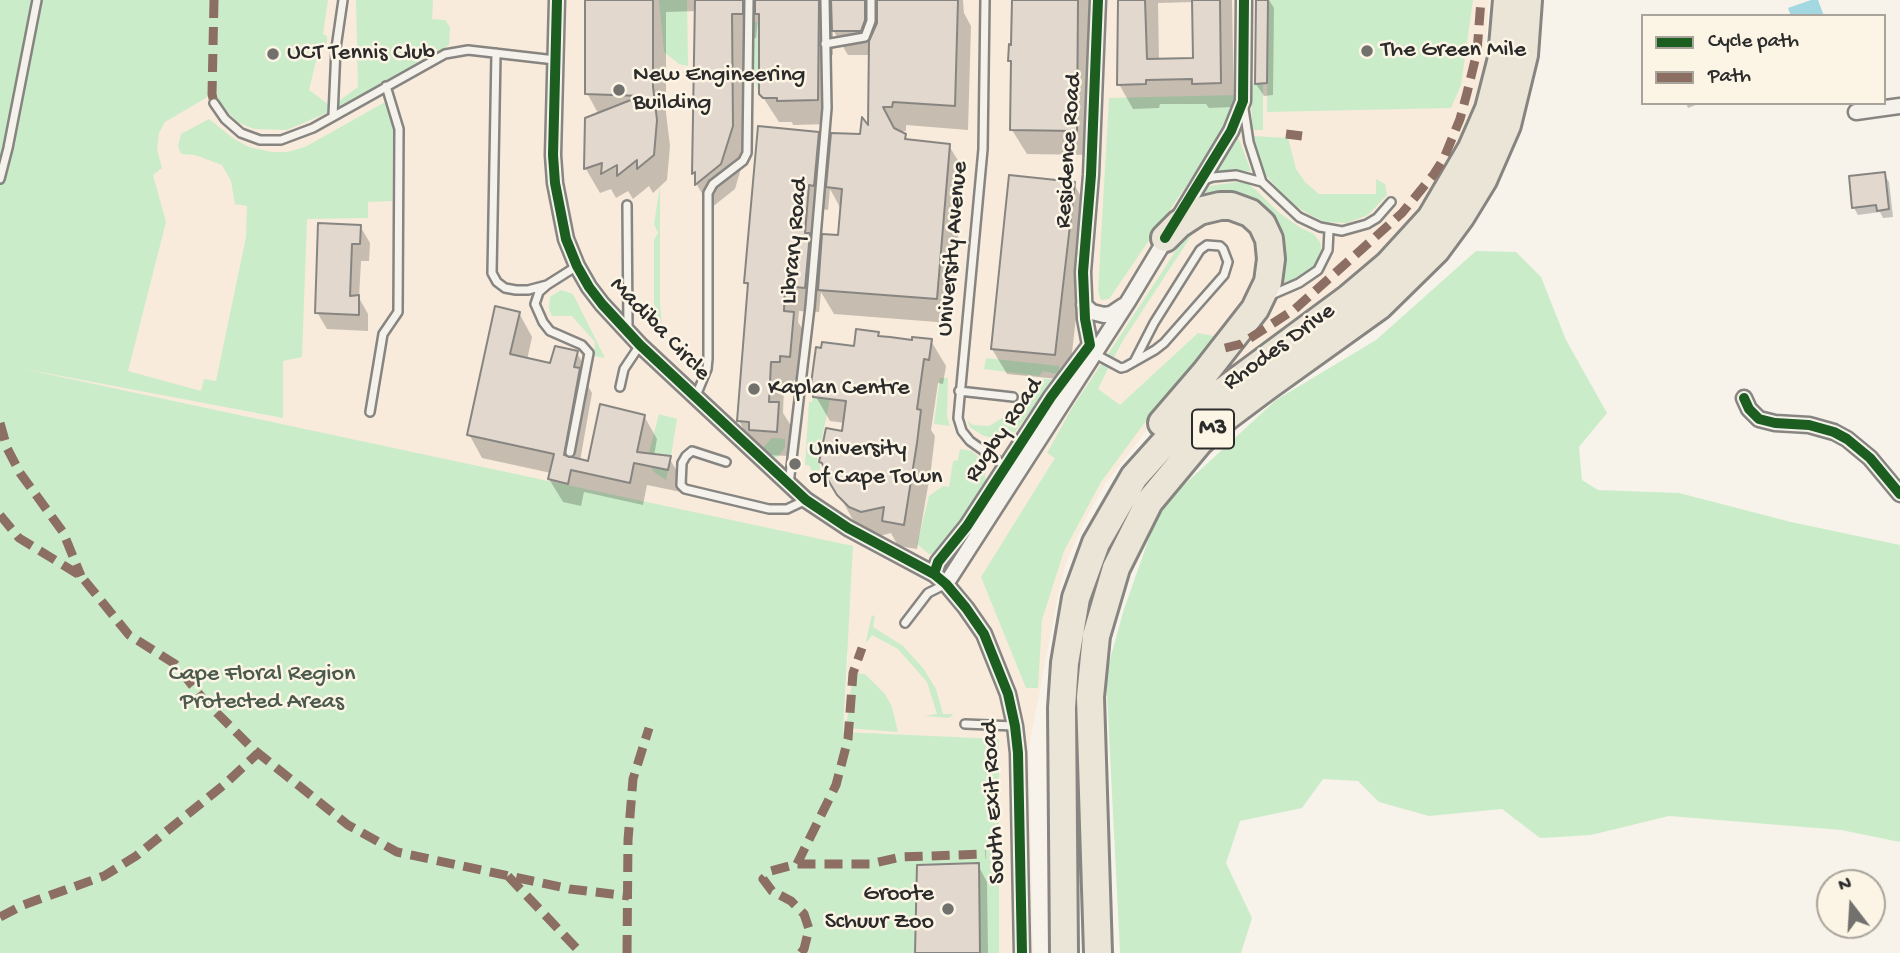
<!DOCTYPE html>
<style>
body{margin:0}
#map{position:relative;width:1900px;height:953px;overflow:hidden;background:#f7f3ea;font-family:"Gochi Hand",sans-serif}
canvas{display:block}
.legend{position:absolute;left:1641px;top:14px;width:245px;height:91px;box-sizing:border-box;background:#fcf5e5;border:2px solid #a8a49b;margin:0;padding:9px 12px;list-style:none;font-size:21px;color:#2b2b2b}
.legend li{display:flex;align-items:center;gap:14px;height:35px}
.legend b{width:35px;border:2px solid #a8a49b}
.north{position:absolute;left:1816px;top:869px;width:70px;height:70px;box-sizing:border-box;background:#fcf5e5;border:2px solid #a8a49b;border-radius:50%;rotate:343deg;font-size:19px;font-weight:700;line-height:28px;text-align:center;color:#2b2b2b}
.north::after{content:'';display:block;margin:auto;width:24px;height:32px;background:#72716e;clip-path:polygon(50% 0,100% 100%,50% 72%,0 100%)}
</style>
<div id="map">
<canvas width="1900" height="953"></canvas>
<ul class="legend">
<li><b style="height:9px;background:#1b5e20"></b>Cycle path</li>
<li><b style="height:9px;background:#8d6e63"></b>Path</li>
</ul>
<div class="north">N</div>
</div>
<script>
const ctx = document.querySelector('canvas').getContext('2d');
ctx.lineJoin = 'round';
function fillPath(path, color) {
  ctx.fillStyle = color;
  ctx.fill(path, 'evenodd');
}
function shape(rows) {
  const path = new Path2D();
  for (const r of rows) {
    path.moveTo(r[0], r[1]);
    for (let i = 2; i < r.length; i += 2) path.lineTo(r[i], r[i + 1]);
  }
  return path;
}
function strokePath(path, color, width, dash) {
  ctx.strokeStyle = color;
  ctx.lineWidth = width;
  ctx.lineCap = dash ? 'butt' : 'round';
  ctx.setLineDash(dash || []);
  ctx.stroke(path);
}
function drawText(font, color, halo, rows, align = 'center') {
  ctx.font = font + ' "Gochi Hand",sans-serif';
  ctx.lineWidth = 5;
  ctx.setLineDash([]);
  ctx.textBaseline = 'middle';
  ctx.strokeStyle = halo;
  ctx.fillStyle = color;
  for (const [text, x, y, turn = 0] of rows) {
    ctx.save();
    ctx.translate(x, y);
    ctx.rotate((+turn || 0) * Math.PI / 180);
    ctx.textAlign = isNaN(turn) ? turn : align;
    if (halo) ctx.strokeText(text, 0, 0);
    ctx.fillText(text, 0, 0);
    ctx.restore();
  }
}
fillPath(shape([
 [48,0,1489,0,1485,57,1476,104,1442,179,1387,248,1340,287,1211,381,1167,404,1105,484,1083,524,1066,563,1059,591,1029,747,1033,953,999,953,999,739,843,733,848,655,0,364,0,207]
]), '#f8ebdb');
fillPath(shape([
 [0,0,328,0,323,34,327,36,327,43,324,48,319,49,309,90,328,104,339,101,358,87,356,0,433,0,432,19,445,20,450,27,449,45,338,108,287,130,254,129,237,122,220,103,216,92,165,122,159,133,157,149,162,168,153,175,166,222,128,371,201,391,204,379,216,381,246,237,247,206,235,204,231,181,222,165,195,155,181,154,178,146,181,134,209,119,234,139,249,147,272,152,287,152,305,147,387,101,390,107,393,128,392,201,368,202,368,218,307,219,302,357,283,361,283,418,19,368,853,546,843,732,999,739,999,953,0,953],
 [659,0,687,0,688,66,679,64,664,52],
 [1268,0,1473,0,1461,85,1451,108,1267,112],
 [752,22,759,22,759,94,754,77],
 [1263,83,1263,130,1252,130,1251,84],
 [1238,95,1227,126,1109,299,1101,300,1098,291,1109,98],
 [1252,136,1288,138,1296,169,1305,182,1319,194,1376,194,1376,179,1385,184,1387,195,1368,215,1347,223,1325,222,1312,216,1286,200,1266,175,1255,152],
 [1238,137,1251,171,1211,174,1230,144],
 [1237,182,1248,184,1256,190,1278,212,1299,227,1314,234,1320,242,1322,251,1320,260,1313,270,1297,278,1279,284,1275,240,1194,200,1210,186],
 [660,186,660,301,663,343,654,304,654,240,658,233,654,224],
 [1203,223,1193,233,1122,342,1113,359,1107,356,1192,226],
 [1476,251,1516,252,1541,277,1566,340,1607,413,1579,447,1582,480,1598,490,1679,493,1791,522,1900,545,1900,842,1841,830,1669,816,1591,835,1540,838,1502,809,1429,816,1379,802,1358,781,1323,779,1302,808,1240,821,1226,863,1252,918,1241,953,1120,953,1106,674,1124,609,1160,507,1276,400,1376,340],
 [561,290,573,294,605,358,594,356,595,342,572,316,552,316,549,309,550,297],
 [1198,333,1218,337,1157,406,1101,482,1064,551,1042,620,1038,688,1026,688,981,577,1055,458,1047,453,1072,408,1102,363,1109,367,1098,389,1120,405],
 [986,358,1059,366,1059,371,1057,374,1043,371,1039,376,984,369],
 [940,378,948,378,947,416,950,426,934,424],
 [1040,379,1054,379,1015,432,1007,436,992,438,982,435,970,427,968,421,973,425,989,426,1019,408,1031,395],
 [813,396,830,399,817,462,820,464,819,478,814,476,809,465,805,465,809,402,812,402],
 [659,414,677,419,671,456,656,467,668,470,666,480,654,472,647,460],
 [772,438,785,439,785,447,778,457,774,458,762,449],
 [960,449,972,451,983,462,986,482,980,498,946,544,934,554,929,554,917,544,929,496,943,486,949,487,953,461,958,460],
 [872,615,875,617,873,627,903,646,923,668,936,689,943,714,953,714,952,716,948,718,924,716,937,714,927,682,898,649,872,635,867,642,866,641],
 [853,673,865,674,885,694,892,707,898,732,846,728]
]), '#cbecc9');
fillPath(shape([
 [1811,0,1818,0,1824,16,1791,16,1788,8]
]), '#a3d8e1');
fillPath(shape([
 [587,0,963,0,964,13,971,26,968,130,906,125,906,131,895,131,905,136,908,142,949,146,964,170,950,323,834,314,821,292,819,312,799,311,798,322,808,338,803,381,794,380,793,387,784,386,783,413,793,429,790,456,765,455,760,446,753,446,739,421,749,288,745,282,818,134,831,156,870,129,871,55,848,55,833,30,833,55,830,55,831,124,793,125,792,122,779,122,761,94,760,19,758,19,756,38,745,38,746,151,735,189,711,208,697,185,694,173,697,11,666,12,666,113,670,146,667,180,653,193,649,186,633,199,628,191,616,198,611,189,600,193,586,169,587,119,599,115,587,93],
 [830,189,842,211,839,237,822,257,819,251,822,209,828,210],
 [1014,0,1089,0,1091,3,1091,155,1027,154,1012,130,1013,66,1010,61,1013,46],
 [1120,0,1232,0,1234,107,1209,108,1206,104,1160,104,1159,108,1133,109,1119,84],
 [1194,2,1195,60,1159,61,1158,3],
 [1258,0,1269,0,1274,8,1273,95,1264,96,1256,84],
 [1686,103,1701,103,1688,108],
 [1884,174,1889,182,1893,217,1883,218,1880,212,1858,215,1854,208],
 [1074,184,1088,209,1069,380,1007,374,992,349],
 [360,226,370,243,369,261,361,261,359,298,368,314,368,331,327,329,317,312],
 [519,313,532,337,527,360,551,365,577,353,590,376,588,386,592,393,580,461,589,463,644,416,657,439,654,456,669,458,683,481,681,492,647,485,643,505,584,492,581,506,563,502,549,479,551,473,482,458,469,434],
 [878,334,880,338,890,339,931,341,946,366,943,384,938,383,931,430,935,436,931,469,917,549,898,546,891,533,876,537,865,531,853,520,821,462,844,433,845,423,830,421,812,390,855,348],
 [978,865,987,882,988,953,917,953]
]), '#0003');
const building = shape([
 [585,0,653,0,653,87,657,120,654,155,637,169,637,160,617,176,617,165,601,174,602,163,584,169,585,118,641,96,585,94,585,0],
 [695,0,743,0,743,14,732,14,733,126,721,164,695,185,695,172,692,174,695,0],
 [755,0,819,0,818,100,777,101,777,98,763,98,759,94,759,14,755,14,755,0],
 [831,0,865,0,865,20,861,31,832,31,831,0],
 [877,0,958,0,955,106,893,102,892,107,883,107,894,128,906,134,905,139,950,144,937,299,818,290,822,234,838,235,842,189,826,187,831,133,860,134,862,117,868,125,869,41,877,23,877,0],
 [1012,0,1078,0,1077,131,1010,130,1011,61,1008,61,1009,44,1011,45,1012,0],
 [1118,0,1145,0,1147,59,1193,58,1192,0,1220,0,1221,83,1192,84,1192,79,1146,80,1146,84,1117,85,1118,0],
 [1256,0,1268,0,1267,83,1255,84,1256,0],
 [758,126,819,132,814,186,809,185,805,233,810,233,805,288,785,286,784,311,794,312,790,357,780,356,780,362,771,362,769,402,779,402,777,432,749,430,749,422,737,421,748,283,744,283,758,126],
 [1885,172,1889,209,1877,211,1876,205,1852,208,1849,176,1885,172],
 [1009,175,1075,182,1055,355,991,349,1009,175],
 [318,223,361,225,360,244,352,244,350,296,359,295,359,315,315,313,318,223],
 [495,306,520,312,510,354,550,363,555,346,578,351,574,367,580,368,564,455,588,461,600,404,645,415,637,452,671,456,668,470,634,463,630,483,571,470,568,484,548,479,554,454,467,435,495,306],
 [856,329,879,332,878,336,890,337,912,340,912,337,932,339,929,360,924,359,917,409,921,410,917,443,904,525,882,521,884,507,861,512,849,507,837,495,828,480,822,463,819,462,826,428,842,431,846,401,813,397,814,391,810,391,816,347,821,348,822,342,854,346,856,329],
 [979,863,980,953,915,953,917,865,979,863]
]);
fillPath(building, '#e3d8ce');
strokePath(building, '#878581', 2);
const service = shape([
 [985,0,983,149,958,418,962,431,970,441,1008,468],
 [825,44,865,37,871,21,871,0],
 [496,53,492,273,497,282,505,288,516,290,528,290,547,285],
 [214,103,225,119,241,133,260,140,281,140,313,128,445,54,468,50,555,60],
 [1244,109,1249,142,1262,182,1299,217,1320,227,1342,231,1367,224,1377,218,1391,202],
 [333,116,336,48,343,0],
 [0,179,8,148,37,0],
 [1204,180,1213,177,1236,175,1262,182],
 [627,205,628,329],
 [1269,296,1299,283,1318,270,1328,250,1329,230],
 [1095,354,1121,368,1125,367,1155,350,1164,343,1224,275,1228,262,1223,249,1220,246,1207,245,1200,250,1154,323,1134,362],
 [620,387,624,369,640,345],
 [959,391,1013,397],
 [696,396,707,369,708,359,708,193,713,184,743,161,747,153,749,0],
 [370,412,383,334,398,312,399,129,386,86],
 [570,452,589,353,582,345,550,331,543,322,535,304,539,292,547,285,577,266],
 [726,462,692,451,686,456,682,463,681,485,685,489,769,509,787,509,806,500],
 [789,484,810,307,827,108,825,0],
 [905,623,928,593,946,584],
 [965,724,1014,726]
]);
const minor = shape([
 [557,0,553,155,555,183,566,239,577,266,589,287,602,304,640,345,806,500,848,528,934,574,946,584,966,608,984,634,1008,694,1015,726,1018,753,1022,953],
 [1856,112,1900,106],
 [1084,305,1092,312,1104,315,1111,314,1123,306],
 [1744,398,1749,409,1759,419,1775,423,1809,425,1834,432,1847,439,1870,458,1900,494],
 [934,574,938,562,967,526,1051,397,1090,345,1085,319,1083,272,1091,175,1098,0],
 [946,584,1129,300,1231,131,1243,101,1244,0]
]);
const motorway = shape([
 [1162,423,1205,373,1255,309,1268,282,1271,259,1269,239,1262,224,1250,213,1231,206,1220,206,1199,211,1179,224,1165,238],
 [1064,953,1062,708,1065,663,1076,598,1096,543,1134,477,1187,418,1349,298,1388,265,1431,218,1472,148,1489,109,1502,58,1507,0],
 [1098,953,1090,697,1096,636,1116,568,1149,502,1199,442,1226,417,1266,387,1379,306,1436,250,1461,216,1483,180,1507,125,1524,55,1528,0]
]);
strokePath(service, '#878581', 12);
strokePath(minor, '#878581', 19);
strokePath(motorway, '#878581', 32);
strokePath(service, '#f5f2ec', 7);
strokePath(minor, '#f5f2ec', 14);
strokePath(motorway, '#eae5d6', 26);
strokePath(shape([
 [214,0,212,94,214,103],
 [1286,134,1302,136],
 [1225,348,1241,344,1295,309,1402,213,1434,174,1444,158,1460,119,1467,93,1477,52,1481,0],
 [0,423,7,448,20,473,63,532,81,576],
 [0,515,19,538,81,576,129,635,175,664,204,700,253,749,348,825,397,852,570,889,629,896],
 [797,864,836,785,848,739,853,673,862,648],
 [508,876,581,953],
 [0,917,23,905,104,876,136,856,225,784,258,753],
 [627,953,628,840,633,779,649,728],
 [801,953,804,949,809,929,804,914,791,901,772,891,763,879,771,871,797,864,870,864,901,857,986,854]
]), '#8d6e63', 9, [18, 9]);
strokePath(shape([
 [557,0,553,155,555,183,566,239,577,266,589,287,602,304,640,345,806,500,848,528,934,574,946,584,966,608,984,634,1008,694,1015,726,1018,753,1022,953],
 [1165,238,1231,131,1243,101,1244,0],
 [1744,398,1749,409,1759,419,1775,423,1809,425,1834,432,1847,439,1870,458,1900,494],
 [934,574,938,562,967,526,1051,397,1090,345,1085,319,1083,272,1091,175,1098,0]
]), '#1b5e20', 10);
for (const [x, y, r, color] of [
 [1367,51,7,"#72716e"],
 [273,54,7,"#72716e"],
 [619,90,7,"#72716e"],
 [754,389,7,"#72716e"],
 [795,464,7,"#72716e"],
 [948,909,7,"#72716e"]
]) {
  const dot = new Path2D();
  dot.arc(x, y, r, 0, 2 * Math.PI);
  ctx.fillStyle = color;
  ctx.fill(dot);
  strokePath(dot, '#fcf5e5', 2.5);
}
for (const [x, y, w] of [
 [1213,429,42]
]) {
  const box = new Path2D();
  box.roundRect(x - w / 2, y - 19.5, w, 39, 5);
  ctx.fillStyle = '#fcf5e5';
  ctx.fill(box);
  strokePath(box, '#2b2b2b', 2);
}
drawText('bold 23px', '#2b2b2b', null, [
 ["M3",1213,429]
]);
drawText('24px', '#2b2b2b', '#fcf5e5', [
 ["The Green Mile",1381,51],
 ["UCT Tennis Club",287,54],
 ["New Engineering",633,76],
 ["Building",633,104],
 ["Kaplan Centre",768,389],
 ["University",809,450],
 ["of Cape Town",809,478],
 ["Groote",934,895,"right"],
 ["Schuur Zoo",934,923,"right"]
], 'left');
drawText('24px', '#2b2b2b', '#fcf5e5', [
 ["Residence Road",1070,151,-86],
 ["Library Road",796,241,-85],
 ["University Avenue",954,249,-85],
 ["Madiba Circle",659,330,46],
 ["Rhodes Drive",1280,348,-36],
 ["Rugby Road",1005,431,-56],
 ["South Exit Road",995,802,-93]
]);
drawText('24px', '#4a5a4c', '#fcf5e5', [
 ["Cape Floral Region",262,675],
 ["Protected Areas",262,703]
]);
</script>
